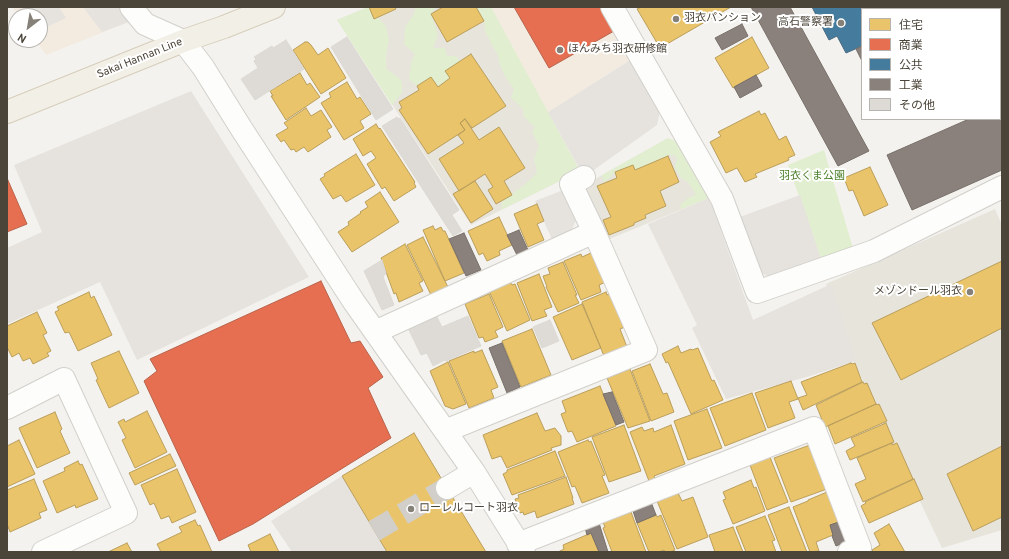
<!DOCTYPE html>
<meta charset="utf-8">
<style>
body{margin:0}
#map{position:relative;width:1009px;height:559px;overflow:hidden;background:#f4f2ee;font-family:Overpass,"Noto Sans JP",sans-serif}
canvas{display:block}
.frame{position:absolute;inset:0;border:8px solid #4b4439;pointer-events:none}
.legend{position:absolute;left:861px;top:8px;width:140px;height:112px;box-sizing:border-box;background:#fff;border:1px solid #b7b4b0;margin:0;padding:5px 7px;list-style:none;font-size:12px;color:#4b4439}
.legend li{display:flex;align-items:center;gap:8px;height:20px}
.legend b{width:20px;border:1px solid #b7b4b0}
.north{position:absolute;left:8px;top:8px;width:40px;height:40px;box-sizing:border-box;background:#fff;border:1px solid #b7b4b0;border-radius:50%;rotate:211deg;font-size:11px;font-weight:700;line-height:16px;text-align:center;color:#4b4439}
.north::after{content:'';display:block;margin:auto;width:14px;height:18px;background:#868178;clip-path:polygon(50% 0,100% 100%,50% 72%,0 100%)}
</style>
<div id="map">
<canvas width="1009" height="559"></canvas>
<div class="frame"></div>
<ul class="legend">
<li><b style="height:11px;background:#e9c46a"></b>住宅</li>
<li><b style="height:11px;background:#e76f51"></b>商業</li>
<li><b style="height:11px;background:#457b9d"></b>公共</li>
<li><b style="height:11px;background:#8a817c"></b>工業</li>
<li><b style="height:11px;background:#dedbd6"></b>その他</li>
</ul>
<div class="north">N</div>
</div>
<script>
const ctx = document.querySelector('canvas').getContext('2d');
ctx.lineJoin = 'round';
function fillPath(path, color) {
  ctx.fillStyle = color;
  ctx.fill(path, 'evenodd');
}
function shape(rows) {
  const path = new Path2D();
  for (const r of rows) {
    path.moveTo(r[0], r[1]);
    for (let i = 2; i < r.length; i += 2) path.lineTo(r[i], r[i + 1]);
  }
  return path;
}
function strokePath(path, color, width, dash) {
  ctx.strokeStyle = color;
  ctx.lineWidth = width;
  ctx.lineCap = dash ? 'butt' : 'round';
  ctx.setLineDash(dash || []);
  ctx.stroke(path);
}
function drawText(font, color, halo, rows, align = 'center') {
  ctx.font = font + ' Overpass,"Noto Sans JP",sans-serif';
  ctx.lineWidth = 4;
  ctx.setLineDash([]);
  ctx.textBaseline = 'middle';
  ctx.strokeStyle = halo;
  ctx.fillStyle = color;
  for (const [text, x, y, turn = 0] of rows) {
    ctx.save();
    ctx.translate(x, y);
    ctx.rotate((+turn || 0) * Math.PI / 180);
    ctx.textAlign = isNaN(turn) ? turn : align;
    if (halo) ctx.strokeText(text, 0, 0);
    ctx.fillText(text, 0, 0);
    ctx.restore();
  }
}
fillPath(shape([
 [368,7,491,7,580,171,471,225,337,20],
 [668,138,709,198,607,240,581,187],
 [995,209,1002,225,1002,530,942,548,854,362,826,284]
]), '#e7e4dc');
fillPath(shape([
 [12,7,124,7,134,20,46,55,35,40,40,40,40,16,19,16],
 [491,7,514,7,549,68,614,31,600,7,603,7,632,59,548,112]
]), '#f3ebdf');
fillPath(shape([
 [368,7,372,7,377,17,386,26,389,40,386,55,386,69,398,77,402,82,402,93,392,105,337,20],
 [416,7,436,7,431,14,438,35,433,48,445,48,447,56,456,56,460,61,450,78,438,87,431,77,417,86,409,79,411,63,415,54,404,44,405,27,413,16],
 [476,7,491,7,580,171,501,210,502,201,523,186,537,173,534,159,539,146,532,132,535,127,524,117,523,109,511,98,514,89,505,76,500,65,498,55,492,45,485,31,484,21],
 [668,138,682,143,709,198,681,209,680,205,688,198,696,195,688,182,681,178,675,168,677,158,674,155,669,155,635,170,633,165,615,172,604,183,602,175],
 [824,150,853,248,822,262,788,165]
]), '#e1eecf');
fillPath(shape([
 [26,7,59,7,66,18,40,30,40,16,19,16,16,12],
 [83,7,124,7,134,20,102,32],
 [632,59,660,111,657,125,584,177,548,112],
 [191,91,309,277,137,360,100,282,7,324,7,248,42,232,14,165],
 [563,190,576,220,571,232,553,242,535,201],
 [800,195,822,262,773,279,758,271,737,218],
 [709,198,753,320,831,284,856,361,810,376,726,399,692,328,697,325,648,224],
 [342,476,387,552,292,552,271,521]
]), '#e6e3df');
const homes = shape([
 [369,7,395,7,396,9,374,19,369,7],
 [443,7,476,7,484,21,447,42,431,14,443,7],
 [641,7,731,7,660,48,637,9,641,7],
 [752,37,769,68,733,88,715,58,752,37],
 [305,42,308,42,311,45,318,55,328,48,346,78,321,94,293,50,305,42],
 [471,54,506,106,472,128,465,119,460,123,465,130,428,154,399,110,402,108,399,102,419,90,417,86,431,77,438,87,450,78,445,71,471,54],
 [300,73,307,85,310,83,320,97,286,120,271,96,273,96,270,91,300,73],
 [347,82,357,99,360,97,371,114,360,121,364,128,344,140,321,103,331,97,329,93,347,82],
 [306,108,311,116,321,110,332,127,327,130,331,137,308,152,304,147,296,152,294,149,291,150,284,140,281,142,276,135,288,128,284,123,306,108],
 [759,111,761,115,765,113,779,140,786,136,795,155,788,158,789,160,755,174,757,177,745,182,737,168,726,173,710,142,721,136,718,132,759,111],
 [465,119,479,140,499,127,525,168,504,181,512,195,496,204,488,190,493,187,485,174,459,191,439,159,464,143,458,135,465,130,460,123,465,119],
 [376,124,379,129,380,128,415,182,414,183,416,187,394,201,385,187,382,189,367,164,376,158,371,151,363,156,353,139,376,124],
 [356,154,375,185,346,202,341,195,333,199,320,179,325,176,324,174,356,154],
 [668,156,679,182,660,191,666,206,645,215,646,218,634,223,634,225,609,235,603,220,611,217,597,186,617,178,615,172,633,165,635,170,668,156],
 [870,167,888,205,864,216,853,190,849,191,844,178,870,167],
 [475,181,493,209,471,223,453,194,475,181],
 [380,192,399,222,352,252,338,232,349,225,348,222,361,213,360,212,368,207,365,202,380,192],
 [537,204,544,221,537,224,544,240,528,247,514,214,537,204],
 [499,217,512,245,499,251,500,255,487,261,483,253,479,255,468,231,499,217],
 [433,226,435,230,441,227,443,231,445,231,464,273,445,281,423,230,433,226],
 [423,237,448,287,431,295,407,245,423,237],
 [405,244,423,281,419,283,423,291,399,302,396,293,394,294,381,258,405,244],
 [593,252,606,282,599,285,601,292,581,300,564,261,581,254,582,257,593,252],
 [1002,261,1002,328,901,380,872,323,1002,261],
 [563,262,577,295,575,295,579,303,558,312,546,287,547,287,543,276,550,274,548,268,563,262],
 [539,274,552,307,544,310,547,316,532,321,517,283,539,274],
 [510,282,512,285,515,284,530,320,507,331,489,291,510,282],
 [89,292,91,298,94,296,112,335,78,351,69,332,65,333,55,312,59,310,57,307,89,292],
 [606,292,607,295,611,293,625,327,620,329,627,347,604,356,582,302,606,292],
 [489,294,503,327,495,331,498,337,485,342,483,337,479,338,465,304,489,294],
 [582,304,601,348,572,360,553,317,582,304],
 [37,312,47,333,43,335,51,351,47,353,49,356,33,364,30,358,23,361,19,353,12,357,7,347,7,326,37,312],
 [532,329,551,375,521,387,502,341,532,329],
 [678,346,681,353,691,349,692,350,698,348,712,381,714,380,723,400,691,414,668,362,666,363,662,354,678,346],
 [482,350,498,387,491,390,494,398,469,408,449,361,474,351,474,353,482,350],
 [119,351,139,393,109,408,96,380,98,379,91,363,119,351],
 [448,362,466,404,453,409,445,406,430,371,448,362],
 [851,363,852,364,855,363,862,382,803,410,798,398,807,395,801,382,851,363],
 [650,364,663,394,667,393,674,412,651,421,632,371,650,364],
 [630,369,650,421,628,428,607,378,630,369],
 [791,381,798,399,789,402,795,418,768,428,755,393,791,381],
 [863,382,864,384,867,383,876,404,825,427,816,405,863,382],
 [600,386,616,426,577,442,572,431,568,432,561,414,566,412,562,401,600,386],
 [752,393,766,430,725,446,710,408,752,393],
 [876,404,877,405,879,404,887,421,835,444,828,426,876,404],
 [707,409,722,448,688,460,674,421,707,409],
 [147,411,167,452,135,468,122,440,126,438,118,422,124,419,125,422,147,411],
 [55,412,62,429,60,431,70,453,37,468,19,428,55,412],
 [537,413,545,431,555,428,561,436,561,445,551,448,552,450,507,468,501,456,492,459,483,435,537,413],
 [886,423,894,442,850,460,846,451,855,446,851,438,886,423],
 [624,425,641,471,609,482,592,437,624,425],
 [671,425,685,464,654,476,655,478,649,481,630,432,642,427,644,431,653,428,654,432,671,425],
 [414,433,447,488,486,552,387,552,342,476,414,433],
 [19,440,35,474,7,487,7,446,19,440],
 [588,440,589,442,591,441,605,475,602,476,609,493,582,503,575,486,572,487,558,452,588,440],
 [892,443,892,445,897,443,913,479,863,502,855,484,866,479,857,458,892,443],
 [810,445,827,489,791,502,774,458,810,445],
 [1002,446,1002,517,973,531,947,474,1002,446],
 [555,451,565,476,512,495,503,474,507,472,507,470,555,451],
 [170,454,176,466,135,485,129,473,170,454],
 [770,457,788,502,767,510,750,465,770,457],
 [78,461,80,465,82,464,98,499,76,508,75,505,57,513,43,481,65,471,64,468,78,461],
 [177,469,196,512,172,523,169,516,161,519,154,503,150,505,141,485,177,469],
 [566,477,573,498,572,498,574,504,537,518,535,511,524,515,523,512,520,513,515,499,519,498,518,495,566,477],
 [34,479,47,510,39,513,41,518,10,532,7,524,7,490,34,479],
 [914,479,923,499,869,523,861,506,866,503,865,502,914,479],
 [751,480,754,488,756,487,765,511,733,524,723,500,726,499,723,492,751,480],
 [827,492,839,522,830,525,833,535,816,542,819,551,810,552,793,507,808,501,808,500,827,492],
 [678,493,682,501,693,497,708,537,677,549,657,501,678,493],
 [789,507,807,552,782,552,768,515,789,507],
 [628,512,628,513,631,512,646,552,612,552,603,528,605,527,603,522,628,512],
 [656,515,657,517,661,515,675,550,670,552,665,552,664,550,659,552,649,552,637,523,656,515],
 [765,516,775,540,772,541,776,552,746,552,736,527,765,516],
 [195,520,198,526,200,525,212,552,161,552,157,544,182,532,179,527,195,520],
 [889,524,905,552,873,552,872,550,880,545,874,533,889,524],
 [733,527,743,552,715,552,709,535,733,527],
 [591,533,599,552,558,552,564,549,563,545,591,533],
 [270,534,279,552,251,552,248,545,270,534],
 [127,543,132,552,108,552,127,543]
]);
fillPath(homes, '#e9c46a');
strokePath(homes, '#ba9e5b', 1);
const shops = shape([
 [514,7,600,7,614,31,549,68,514,7],
 [7,178,27,224,7,232,7,178],
 [321,281,351,343,360,341,383,377,368,388,391,438,253,524,219,541,144,381,157,371,150,359,321,281]
]);
fillPath(shops, '#e76f51');
strokePath(shops, '#b8624a', 1);
const public = shape([
 [812,7,944,7,940,9,862,9,862,46,846,53,837,36,829,40,812,7]
]);
fillPath(public, '#457b9d');
strokePath(public, '#476a7f', 1);
const industry = shape([
 [751,7,790,7,869,151,838,166,751,7],
 [742,24,748,36,722,50,715,38,742,24],
 [862,46,862,61,856,49,862,46],
 [756,75,762,86,740,98,734,87,756,75],
 [1002,105,1002,170,912,210,887,155,969,119,1000,119,1000,106,1002,105],
 [519,230,528,250,517,255,507,235,519,230],
 [464,233,481,270,466,276,449,239,464,233],
 [502,343,520,387,507,393,489,348,502,343],
 [612,392,624,422,616,425,603,394,612,392],
 [651,502,656,515,637,523,633,511,651,502],
 [839,522,846,542,836,546,832,536,833,535,830,525,839,522],
 [599,523,608,552,599,552,591,533,587,535,585,528,599,523]
]);
fillPath(industry, '#8a817c');
strokePath(industry, '#776f68', 1);
const building = shape([
 [347,37,393,109,376,120,331,47,347,37],
 [286,40,304,69,255,100,241,79,258,68,254,61,256,59,254,57,272,46,273,48,286,40],
 [397,117,398,119,400,118,459,210,452,215,462,231,453,236,382,126,397,117],
 [382,260,386,273,383,277,394,305,382,310,364,271,382,260],
 [436,315,442,327,468,316,481,346,446,361,445,360,433,366,427,353,421,355,408,328,436,315],
 [550,320,559,341,542,348,533,327,550,320]
]);
fillPath(building, '#dedbd6');
strokePath(building, '#dcd9d4', 1);
strokePath(shape([
 [374,531,447,488]
]), '#d2cfca', 22, [22, 11]);
const minor = shape([
 [131,7,145,24,183,41,203,67,241,128,354,302,474,472,524,552],
 [612,7,722,199,757,292,874,251,1002,187],
 [375,332,594,232],
 [7,408,64,379,126,513,43,552],
 [445,431,646,350,594,232,571,184,584,177],
 [447,488,474,472],
 [518,544,814,428,860,548,849,552]
]);
const major = shape([
 [7,112,183,41,224,27,274,7]
]);
strokePath(minor, '#d2d0cb', 24);
strokePath(major, '#d6cebb', 24);
strokePath(minor, '#fdfdfc', 22);
strokePath(major, '#f2efe6', 22);
for (const [x, y, r, color] of [
 [676,19,4,"#868178"],
 [841,23,4,"#868178"],
 [560,50,4,"#868178"],
 [970,292,4,"#868178"],
 [411,509,4,"#868178"]
]) {
  const dot = new Path2D();
  dot.arc(x, y, r, 0, 2 * Math.PI);
  ctx.fillStyle = color;
  ctx.fill(dot);
  strokePath(dot, '#fff', 1.5);
}
drawText('11px', '#4b4439', '#fff', [
 ["羽衣パンション",684,19],
 ["高石警察署",833,23,"right"],
 ["ほんみち羽衣研修館",568,50],
 ["メゾンドール羽衣",962,292,"right"],
 ["ローレルコート羽衣",419,509]
], 'left');
drawText('11px', '#4b4439', '#fff', [
 ["Sakai Hannan Line",140,59,-22]
]);
drawText('11px', '#4a7f2a', '#fff', [
 ["羽衣くま公園",812,177]
]);
</script>
